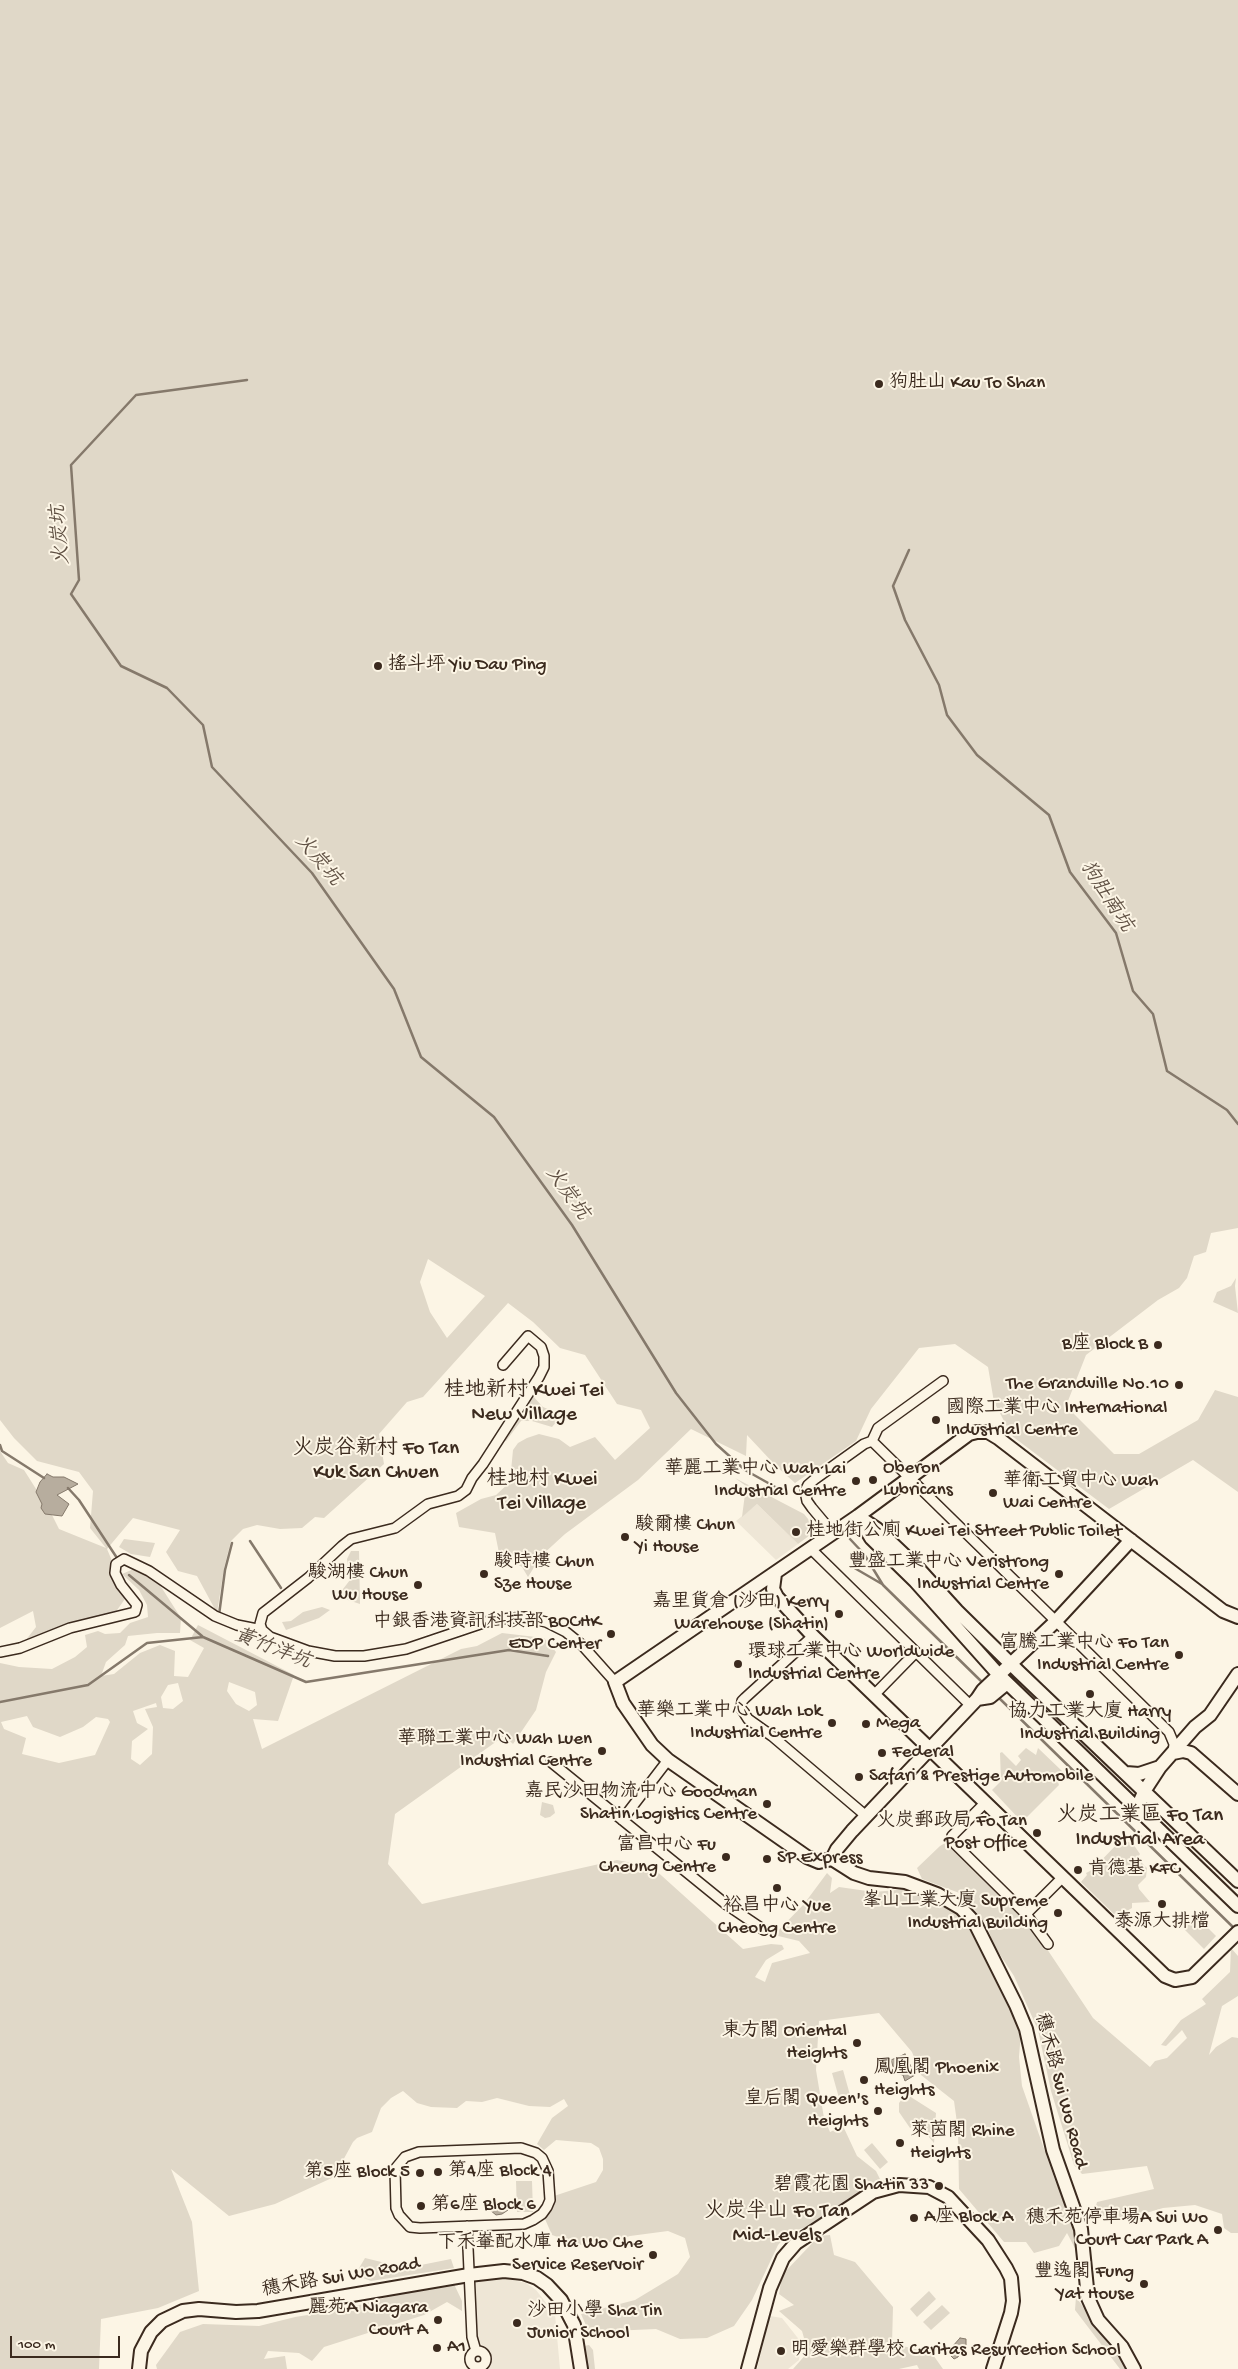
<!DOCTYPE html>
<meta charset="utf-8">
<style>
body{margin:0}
#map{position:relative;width:1238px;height:2369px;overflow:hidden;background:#fcf5e5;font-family:"Gochi Hand",sans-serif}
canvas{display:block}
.scale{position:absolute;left:10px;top:2336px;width:110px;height:22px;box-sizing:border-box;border:2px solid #3b2a1e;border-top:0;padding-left:6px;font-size:15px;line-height:18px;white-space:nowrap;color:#3b2a1e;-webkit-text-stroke:4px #fcf5e5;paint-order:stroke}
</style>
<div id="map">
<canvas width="1238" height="2369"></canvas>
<div class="scale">100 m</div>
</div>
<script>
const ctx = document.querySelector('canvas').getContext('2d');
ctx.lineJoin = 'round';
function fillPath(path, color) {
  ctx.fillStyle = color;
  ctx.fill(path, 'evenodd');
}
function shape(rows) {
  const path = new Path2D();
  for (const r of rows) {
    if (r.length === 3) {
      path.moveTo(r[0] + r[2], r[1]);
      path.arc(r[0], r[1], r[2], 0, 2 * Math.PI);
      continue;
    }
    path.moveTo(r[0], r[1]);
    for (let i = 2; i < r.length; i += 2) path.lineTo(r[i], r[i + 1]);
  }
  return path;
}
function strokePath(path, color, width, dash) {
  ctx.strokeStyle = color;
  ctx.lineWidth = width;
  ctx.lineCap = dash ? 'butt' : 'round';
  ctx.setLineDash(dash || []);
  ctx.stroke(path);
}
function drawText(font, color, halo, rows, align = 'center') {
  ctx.font = font + ' "Gochi Hand","LXGW WenKai TC",sans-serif';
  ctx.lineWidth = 4;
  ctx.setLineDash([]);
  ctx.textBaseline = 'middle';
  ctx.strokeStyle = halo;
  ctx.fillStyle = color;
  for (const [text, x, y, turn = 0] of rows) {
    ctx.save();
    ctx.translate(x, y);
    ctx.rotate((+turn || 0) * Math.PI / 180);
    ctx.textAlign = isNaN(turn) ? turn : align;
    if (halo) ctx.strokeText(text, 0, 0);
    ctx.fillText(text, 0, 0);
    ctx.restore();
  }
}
fillPath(shape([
 [757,1504,798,1544,776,1560,736,1521],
 [498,2277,526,2283,536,2290,555,2314,560,2369,489,2369,491,2352,481,2344,477,2337,475,2280],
 [770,2316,782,2318,801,2342,799,2360,788,2369,757,2369]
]), '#eee6d6');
fillPath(shape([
 [0,0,1238,0,1238,1228,1211,1233,1206,1252,1194,1256,1187,1278,1179,1288,1158,1300,1086,1355,1066,1406,1114,1454,1139,1454,1198,1420,1215,1390,1238,1397,1238,1492,1193,1460,1109,1509,1012,1436,994,1402,988,1367,955,1344,919,1348,871,1409,856,1441,795,1483,776,1466,747,1435,746,1456,691,1429,638,1480,565,1534,541,1556,528,1577,522,1567,499,1553,495,1533,459,1527,456,1513,481,1499,496,1495,510,1482,513,1450,518,1443,527,1438,539,1434,559,1439,570,1447,595,1437,615,1460,650,1428,641,1410,617,1404,585,1355,560,1348,533,1322,508,1303,423,1397,407,1402,379,1434,384,1464,324,1518,315,1517,302,1528,280,1529,257,1525,243,1529,231,1541,224,1568,217,1613,197,1576,178,1571,166,1552,180,1530,133,1518,107,1549,127,1596,115,1613,22,1645,36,1627,33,1611,0,1628,0,1451,8,1463,24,1470,50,1511,59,1529,106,1548,90,1528,93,1491,79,1472,37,1461,14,1438,0,1420],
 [428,1259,485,1296,447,1338,430,1312,420,1282],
 [1236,1278,1235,1286,1238,1313,1213,1302,1217,1292,1231,1286],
 [531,1394,543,1407,550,1410,558,1420,552,1427,532,1421,521,1421,506,1441,493,1441,498,1430,521,1412],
 [735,1478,804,1514,817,1530,798,1544,757,1504,742,1517,746,1486],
 [124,1539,155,1543,150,1557,131,1554,119,1547],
 [351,1551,359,1551,360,1604,342,1598,343,1589,350,1580,347,1559],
 [136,1568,158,1582,181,1618,180,1633,157,1633,128,1636,125,1645,106,1662,101,1676,114,1674,140,1653,160,1645,175,1651,174,1676,188,1677,204,1648,190,1640,198,1625,294,1675,278,1721,253,1719,262,1749,461,1649,477,1646,502,1633,544,1638,556,1652,546,1672,536,1710,513,1744,504,1736,395,1814,388,1864,422,1904,617,1860,652,1867,743,1949,771,1944,782,1945,784,1949,766,1960,755,1977,765,1982,772,1963,810,1953,799,1941,774,1935,804,1904,827,1873,832,1878,830,1893,839,1887,874,1892,908,1889,949,1905,969,1921,984,1948,1021,2032,1019,2057,1022,2086,1056,2183,1079,2226,1078,2254,1067,2233,1059,2246,1034,2253,1026,2242,1004,2242,959,2189,958,2130,954,2101,921,2075,912,2052,879,2013,819,2021,816,2070,824,2118,830,2132,843,2126,857,2156,876,2171,882,2183,822,2221,789,2233,778,2245,752,2300,734,2326,707,2338,680,2339,656,2329,589,2332,581,2314,635,2300,678,2274,690,2257,685,2238,668,2231,630,2236,590,2248,552,2235,545,2219,552,2209,554,2196,596,2182,603,2170,603,2159,599,2148,591,2143,556,2140,544,2150,537,2144,552,2118,568,2106,564,2099,550,2107,529,2106,497,2098,482,2102,466,2101,457,2108,431,2107,417,2103,403,2091,391,2098,381,2108,372,2132,357,2138,353,2142,334,2177,275,2204,229,2216,171,2169,192,2222,199,2291,158,2308,101,2319,99,2369,0,2369,0,1663,19,1667,52,1669,75,1657,87,1647,85,1635,98,1631,105,1634,120,1633,130,1623,148,1617,147,1605,139,1590,122,1574],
 [229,1682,255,1692,257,1705,249,1711,236,1704,227,1691],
 [178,1683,183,1701,173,1709,163,1708,161,1697,168,1685],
 [156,1703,157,1707,145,1709,153,1727,152,1754,140,1765,131,1759,132,1741,148,1729,137,1723,133,1711],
 [27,1716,33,1727,60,1737,83,1727,96,1717,108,1719,110,1722,95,1755,59,1763,22,1754,26,1738,4,1729,1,1722],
 [322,1607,330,1610,319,1618,286,1630,282,1622,291,1621,303,1612],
 [1026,1748,1036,1755,1038,1748,1062,1771,1061,1781,1058,1782,1059,1785,1022,1822,992,1790,1001,1781,1000,1753,1002,1752,1016,1766,1021,1760,1018,1756],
 [542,1802,553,1805,555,1813,550,1817,545,1818,540,1815],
 [952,1839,998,1888,1043,1943,1093,2018,1150,2067,1155,2061,1167,2058,1187,2038,1182,2030,1166,2046,1161,2045,1181,2020,1206,2004,1202,1999,1230,1972,1231,1948,1238,1956,1238,1996,1222,2006,1209,2055,1216,2047,1232,2037,1238,2038,1238,2233,1231,2233,1224,2228,1222,2214,1195,2205,1163,2208,1126,2219,1115,2220,1094,2213,1097,2202,1154,2189,1147,2166,1082,2174,1074,2165,1051,2091,1038,2030,1014,1976,993,1944,987,1925,962,1894,922,1879,917,1868,940,1846],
 [1120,1841,1123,1844,1131,1841,1140,1854,1137,1858,1147,1868,1146,1877,1138,1885,1139,1889,1150,1902,1132,1903,1132,1908,1125,1912,1119,1911,1114,1914,1081,1882,1087,1875,1086,1873,1092,1870],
 [1196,1916,1216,1936,1204,1949,1184,1929],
 [843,2070,850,2095,839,2098,832,2073],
 [906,2094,936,2113,934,2143,917,2123,910,2128,899,2112,899,2103],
 [872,2143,888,2162,880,2169,864,2150],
 [516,2181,532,2181,533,2212,517,2212],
 [830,2235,834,2255,855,2262,893,2307,892,2344,931,2352,943,2369,919,2369,917,2365,899,2369,793,2369,808,2352,802,2331,779,2311,794,2305,779,2294,782,2275,819,2236],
 [365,2258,406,2268,451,2259,454,2268,371,2281,355,2275],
 [453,2282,462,2301,462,2311,447,2302,424,2315,324,2347,312,2361,299,2353,268,2351,264,2359,285,2356,287,2369,157,2369,156,2365,180,2332,203,2324,259,2326,295,2317,345,2309,409,2291],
 [929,2291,936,2299,917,2317,910,2309],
 [1076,2297,1116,2352,1131,2369,1120,2369,1075,2310],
 [942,2305,950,2313,931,2330,923,2322],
 [589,2345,593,2350,595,2369,586,2369,584,2346]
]), '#e0d8c8');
const water = shape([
 [47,1474,53,1477,64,1477,78,1484,57,1495,69,1504,62,1516,45,1514,41,1508,42,1504,36,1492,40,1482,47,1474],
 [905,2054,915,2075,905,2081,903,2075,895,2073,891,2060,905,2054],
 [495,2199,499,2205,508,2207,508,2210,502,2214,496,2215,490,2210,491,2203,495,2199],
 [960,2338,966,2339,966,2345,962,2348,958,2357,954,2359,951,2356,952,2347,960,2338]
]);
fillPath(water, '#b7ad9e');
strokePath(water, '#85796b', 1);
strokePath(shape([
 [247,380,136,395,71,465,79,580,71,594,121,666,167,688,203,725,212,767,312,873,394,989,421,1057,494,1117,572,1225,676,1393,716,1444,745,1470,786,1493],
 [909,550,893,586,905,620,939,685,947,715,977,755,1049,815,1070,872,1116,933,1133,991,1153,1014,1167,1071,1227,1110,1238,1124],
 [0,1445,2,1451,44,1478],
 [68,1488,79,1500,117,1558],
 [850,1539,864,1554,883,1585,984,1684],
 [250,1541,281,1588],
 [851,1566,882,1584],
 [129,1575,202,1636],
 [219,1615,225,1570,232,1543],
 [997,1696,1236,1930],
 [0,1702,88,1685,147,1643,203,1637,306,1682,509,1650,548,1656]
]), '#85796b', 2.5);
const street = shape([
 [872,1441,878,1428,943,1381],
 [833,1533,812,1508,807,1501,805,1491,808,1485,815,1479,864,1444,872,1441,1169,1732,1174,1744,1173,1753],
 [811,1549,970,1705],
 [262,1630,260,1624,263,1613,308,1578,342,1546,351,1539,395,1528,428,1504,458,1496,466,1490,472,1478,483,1464,539,1377,544,1367,544,1356,541,1347,528,1336,503,1365],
 [262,1630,270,1637,308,1651,335,1656,364,1656,406,1649,492,1620,525,1617,546,1622,566,1632,582,1645,615,1682],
 [813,1636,745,1698,742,1701,741,1708,748,1719,772,1736,865,1815],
 [0,1652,20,1648,70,1628,135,1612,137,1605,121,1585,115,1573,116,1564,124,1559,149,1571,215,1616,237,1625,262,1630],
 [874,1695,916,1652],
 [551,1762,727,1905,764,1930],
 [986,1802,952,1836,955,1844,1026,1914,1048,1944],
 [622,1820,668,1760],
 [1026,1914,1063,1877],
 [521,2148,536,2153,542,2158,548,2171,550,2200,547,2207,542,2214,533,2220,524,2224,420,2228,410,2227,399,2215,396,2208,395,2169,405,2157,419,2152,521,2148],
 [467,2226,472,2337,476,2351],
 [478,2359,8]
]);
const secondary = shape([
 [858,1516,871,1538,915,1581,999,1675,1238,1906],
 [862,1519,877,1529,917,1567,957,1611,1019,1672,1238,1881],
 [775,1574,773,1589,777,1597,813,1636,1165,1976,1175,1980,1192,1977,1238,1932],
 [977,1699,990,1697,1007,1683],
 [1173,1753,1183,1751,1191,1753,1238,1794],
 [1126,1773,1139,1774,1160,1767],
 [1137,1808,1145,1790,1160,1767,1195,1727,1210,1715,1238,1674],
 [832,1859,819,1862,807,1857,668,1760,652,1745,623,1703,615,1682,858,1516,969,1434,977,1432,988,1432,998,1438,1223,1611,1238,1617],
 [832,1859,854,1873,869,1878,905,1882,937,1894,961,1908,975,1923,1016,2005,1026,2029,1053,2150,1081,2229,1088,2298,1098,2320,1122,2347,1134,2369],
 [832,1859,837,1849,852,1831,977,1699,983,1690,1055,1622,1131,1540],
 [139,2369,141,2351,151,2332,162,2321,183,2311,199,2309,236,2312,258,2311,469,2275,504,2271,523,2273,537,2278,547,2285,561,2300,574,2325,581,2369],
 [748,2369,770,2288,783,2258,796,2243,873,2192,899,2185,929,2187,948,2197,988,2240,1006,2268,1011,2278,1013,2301,1011,2313,993,2369]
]);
strokePath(street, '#3b2a1e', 12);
strokePath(secondary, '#3b2a1e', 16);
strokePath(street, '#fcf5e5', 9);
strokePath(secondary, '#fcf5e5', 12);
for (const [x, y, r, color] of [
 [879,384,5,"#3b2a1e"],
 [378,666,5,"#3b2a1e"],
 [1158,1345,5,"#3b2a1e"],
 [1179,1385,5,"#3b2a1e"],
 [936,1420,5,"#3b2a1e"],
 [873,1480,5,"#3b2a1e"],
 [856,1481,5,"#3b2a1e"],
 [993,1493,5,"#3b2a1e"],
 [796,1532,5,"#3b2a1e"],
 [625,1537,5,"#3b2a1e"],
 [484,1574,5,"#3b2a1e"],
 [1059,1574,5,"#3b2a1e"],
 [418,1585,5,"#3b2a1e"],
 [839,1614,5,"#3b2a1e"],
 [611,1634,5,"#3b2a1e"],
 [1179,1655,5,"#3b2a1e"],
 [738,1664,5,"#3b2a1e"],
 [1090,1694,5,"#3b2a1e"],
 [832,1723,5,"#3b2a1e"],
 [866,1724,5,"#3b2a1e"],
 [602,1751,5,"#3b2a1e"],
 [882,1753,5,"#3b2a1e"],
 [859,1777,5,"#3b2a1e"],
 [767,1804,5,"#3b2a1e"],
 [1037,1833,5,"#3b2a1e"],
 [726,1857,5,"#3b2a1e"],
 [767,1859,5,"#3b2a1e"],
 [1078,1870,5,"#3b2a1e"],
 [777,1888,5,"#3b2a1e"],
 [1162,1904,5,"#3b2a1e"],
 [1058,1913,5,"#3b2a1e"],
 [857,2043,5,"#3b2a1e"],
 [864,2080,5,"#3b2a1e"],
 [878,2111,5,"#3b2a1e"],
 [900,2143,5,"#3b2a1e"],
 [438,2172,5,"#3b2a1e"],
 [420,2173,5,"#3b2a1e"],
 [939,2186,5,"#3b2a1e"],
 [421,2206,5,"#3b2a1e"],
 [914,2218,5,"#3b2a1e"],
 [1218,2230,5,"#3b2a1e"],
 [653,2255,5,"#3b2a1e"],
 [1144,2284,5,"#3b2a1e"],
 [438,2320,5,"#3b2a1e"],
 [517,2323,5,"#3b2a1e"],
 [437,2348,5,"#3b2a1e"],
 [781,2351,5,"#3b2a1e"]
]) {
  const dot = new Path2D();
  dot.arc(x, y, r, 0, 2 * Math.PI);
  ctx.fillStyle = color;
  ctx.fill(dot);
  strokePath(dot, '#fcf5e5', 2);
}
drawText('19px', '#3b2a1e', '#fcf5e5', [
 ["狗肚山 Kau To Shan",889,384],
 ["搖斗坪 Yiu Dau Ping",388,666],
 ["B座 Block B",1148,1345,"right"],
 ["The Grandville No.10",1169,1385,"right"],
 ["國際工業中心 International",946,1409],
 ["Industrial Centre",946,1431],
 ["Oberon",883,1469],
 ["Lubricans",883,1491],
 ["華麗工業中心 Wah Lai",846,1470,"right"],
 ["Industrial Centre",846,1492,"right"],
 ["華衛工貿中心 Wah",1003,1482],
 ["Wai Centre",1003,1504],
 ["駿爾樓 Chun",635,1526],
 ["Yi House",635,1548],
 ["桂地街公廁 Kwei Tei Street Public Toilet",806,1532],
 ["駿時樓 Chun",494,1563],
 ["Sze House",494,1585],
 ["豐盛工業中心 Veristrong",1049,1563,"right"],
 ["Industrial Centre",1049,1585,"right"],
 ["駿湖樓 Chun",408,1574,"right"],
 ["Wu House",408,1596,"right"],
 ["嘉里貨倉 (沙田) Kerry",829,1603,"right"],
 ["Warehouse (Shatin)",829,1625,"right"],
 ["中銀香港資訊科技部 BOCHK",601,1623,"right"],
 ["EDP Center",601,1645,"right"],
 ["富騰工業中心 Fo Tan",1169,1644,"right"],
 ["Industrial Centre",1169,1666,"right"],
 ["環球工業中心 Worldwide",748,1653],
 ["Industrial Centre",748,1675],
 ["華樂工業中心 Wah Lok",822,1712,"right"],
 ["Industrial Centre",822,1734,"right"],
 ["協力工業大廈 Harry",1090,1713,"center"],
 ["Industrial Building",1090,1735,"center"],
 ["Mega",876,1724],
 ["華聯工業中心 Wah Luen",592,1740,"right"],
 ["Industrial Centre",592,1762,"right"],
 ["Federal",892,1753],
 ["Safari & Prestige Automobile",869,1777],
 ["嘉民沙田物流中心 Goodman",757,1793,"right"],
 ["Shatin Logistics Centre",757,1815,"right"],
 ["火炭郵政局 Fo Tan",1027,1822,"right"],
 ["Post Office",1027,1844,"right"],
 ["富昌中心 Fu",716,1846,"right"],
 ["Cheung Centre",716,1868,"right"],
 ["SP Express",777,1859],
 ["肯德基 KFC",1088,1870],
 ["峯山工業大廈 Supreme",1048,1902,"right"],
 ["Industrial Building",1048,1924,"right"],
 ["裕昌中心 Yue",777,1907,"center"],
 ["Cheong Centre",777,1929,"center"],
 ["泰源大排檔",1162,1923,"center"],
 ["東方閣 Oriental",847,2032,"right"],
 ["Heights",847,2054,"right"],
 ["鳳凰閣 Phoenix",874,2069],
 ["Heights",874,2091],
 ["皇后閣 Queen's",868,2100,"right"],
 ["Heights",868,2122,"right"],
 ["萊茵閣 Rhine",910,2132],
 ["Heights",910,2154],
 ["第4座 Block 4",448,2172],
 ["第5座 Block 5",410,2173,"right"],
 ["碧霞花園 Shatin 33",929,2186,"right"],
 ["第6座 Block 6",431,2206],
 ["A座 Block A",924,2218],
 ["穗禾苑停車場A Sui Wo",1208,2219,"right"],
 ["Court Car Park A",1208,2241,"right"],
 ["下禾輋配水庫 Ha Wo Che",643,2244,"right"],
 ["Service Reservoir",643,2266,"right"],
 ["豐逸閣 Fung",1134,2273,"right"],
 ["Yat House",1134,2295,"right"],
 ["麗苑A Niagara",428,2309,"right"],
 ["Court A",428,2331,"right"],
 ["沙田小學 Sha Tin",527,2312],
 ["Junior School",527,2334],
 ["A1",447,2348],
 ["明愛樂群學校 Caritas Resurrection School",791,2351]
], 'left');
drawText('19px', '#3b2a1e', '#fcf5e5', [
 ["穗禾路 Sui Wo Road",1060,2091,75],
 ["穗禾路 Sui Wo Road",341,2278,-10]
]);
drawText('italic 20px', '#605144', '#fcf5e5', [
 ["火炭坑",62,535,-94],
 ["火炭坑",317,861,50],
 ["狗肚南坑",1105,897,57],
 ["火炭坑",566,1194,55],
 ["黃竹洋坑",272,1650,21]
]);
drawText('21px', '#3b2a1e', '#fcf5e5', [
 ["桂地新村 Kwei Tei",524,1392],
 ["New Village",524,1416],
 ["火炭谷新村 Fo Tan",376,1450],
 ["Kuk San Chuen",376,1474],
 ["桂地村 Kwei",542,1481],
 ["Tei Village",542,1505],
 ["火炭工業區 Fo Tan",1140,1817],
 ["Industrial Area",1140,1841],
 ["火炭半山 Fo Tan",777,2213],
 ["Mid-Levels",777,2237]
]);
</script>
